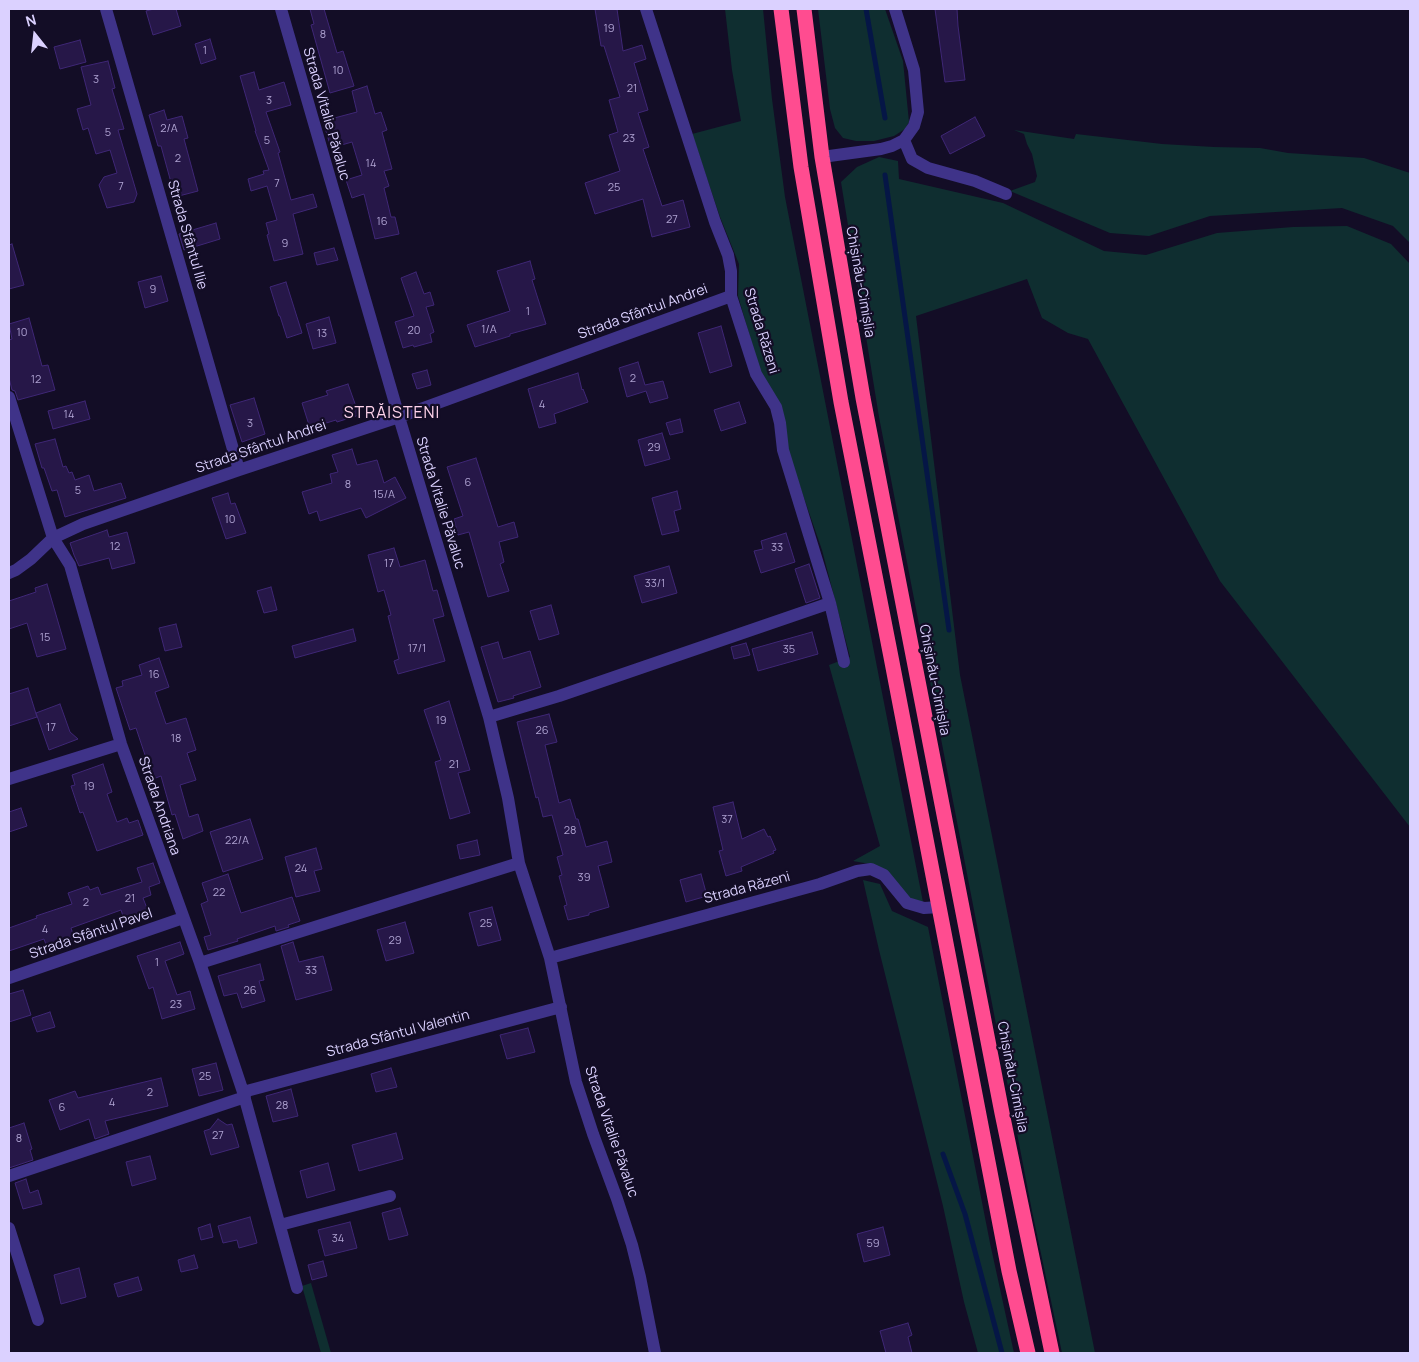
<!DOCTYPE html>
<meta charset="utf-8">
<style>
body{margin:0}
#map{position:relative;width:1419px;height:1362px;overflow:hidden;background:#130d26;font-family:Manrope,sans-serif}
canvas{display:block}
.frame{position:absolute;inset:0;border:10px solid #dbd1ff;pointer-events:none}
.north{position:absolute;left:10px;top:10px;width:50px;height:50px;-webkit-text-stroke:4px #130d26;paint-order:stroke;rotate:344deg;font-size:14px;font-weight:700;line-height:20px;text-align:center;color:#dbd1ff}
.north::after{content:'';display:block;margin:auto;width:18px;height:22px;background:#dbd1ff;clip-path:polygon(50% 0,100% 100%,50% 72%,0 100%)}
</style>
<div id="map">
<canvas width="1419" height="1362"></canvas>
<div class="frame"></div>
<div class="north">N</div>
</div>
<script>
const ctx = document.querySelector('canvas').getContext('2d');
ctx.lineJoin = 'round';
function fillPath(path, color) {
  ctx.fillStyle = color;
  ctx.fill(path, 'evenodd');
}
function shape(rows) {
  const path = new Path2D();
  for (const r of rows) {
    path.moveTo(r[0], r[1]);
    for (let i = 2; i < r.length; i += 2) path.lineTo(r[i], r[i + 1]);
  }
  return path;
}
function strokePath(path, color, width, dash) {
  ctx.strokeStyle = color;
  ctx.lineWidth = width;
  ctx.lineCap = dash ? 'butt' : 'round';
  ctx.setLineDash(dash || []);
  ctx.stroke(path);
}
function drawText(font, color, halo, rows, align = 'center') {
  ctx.font = font + ' Manrope,sans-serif';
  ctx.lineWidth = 4.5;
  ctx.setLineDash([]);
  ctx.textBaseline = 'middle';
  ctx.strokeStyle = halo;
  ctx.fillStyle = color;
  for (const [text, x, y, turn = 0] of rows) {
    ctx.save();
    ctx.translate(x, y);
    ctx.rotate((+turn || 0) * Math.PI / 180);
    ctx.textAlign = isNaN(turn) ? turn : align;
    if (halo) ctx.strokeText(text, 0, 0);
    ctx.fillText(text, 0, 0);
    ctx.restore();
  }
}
fillPath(shape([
 [725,9,763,9,772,99,785,197,923,902,910,899,875,865,853,861,880,846,829,665,850,657,822,550,760,371,738,296,739,264,720,217,692,134,741,121,732,70],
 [818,9,885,9,903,61,909,122,905,129,894,136,874,141,856,141,843,138,835,128,830,109],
 [1014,130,1074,139,1076,134,1162,144,1214,147,1260,148,1288,153,1364,158,1410,173,1410,243,1393,226,1342,208,1210,216,1149,236,1110,233,1010,191,1035,182,1037,176,1032,154,1027,144,1024,134],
 [879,157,898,161,899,179,1003,203,1104,251,1146,255,1217,233,1293,227,1347,226,1391,244,1410,264,1410,827,1220,581,1088,339,1068,333,1042,318,1027,279,916,316,960,675,1095,1353,1062,1353,1032,1211,879,417,841,182,857,167],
 [863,880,880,884,892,911,928,927,990,1243,1014,1353,978,1353,964,1302,943,1206,879,950],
 [311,1283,331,1353,321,1353,302,1286]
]), '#0f2e30');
strokePath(shape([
 [866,9,885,118],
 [885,175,949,630],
 [943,1154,965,1214,1002,1353]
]), '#051646', 5);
const building = shape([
 [154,9,176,9,181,26,153,35,146,11,154,9],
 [310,9,324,9,337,53,343,51,354,86,330,93,311,25,314,24,310,9],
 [595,9,617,9,623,51,642,45,646,59,634,63,648,110,638,113,649,147,643,149,662,206,683,200,690,227,652,237,643,199,595,214,585,183,620,171,609,135,618,132,609,100,620,97,604,46,601,46,595,9],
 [935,9,957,9,958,26,965,80,945,82,935,9],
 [210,39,216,59,201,64,195,44,210,39],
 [80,40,86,62,60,69,54,47,80,40],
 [108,61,115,88,112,89,124,129,118,130,137,194,134,202,107,208,99,185,104,177,117,173,110,150,96,154,88,128,83,130,77,109,91,105,81,67,108,61],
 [254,72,259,90,284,82,291,105,266,112,280,152,278,153,291,200,313,194,317,207,293,214,303,254,274,261,267,235,269,234,266,223,277,220,267,186,251,191,248,179,264,174,263,171,269,170,255,131,256,131,240,76,254,72],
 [367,86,375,114,381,112,387,130,382,132,392,169,384,171,389,186,384,188,391,217,395,217,399,234,375,239,364,194,352,198,346,180,362,175,352,142,331,148,323,121,357,112,352,91,367,86],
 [164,110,167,120,182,116,188,138,184,139,198,191,175,197,161,146,158,146,149,115,164,110],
 [975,117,985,136,950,154,941,136,975,117],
 [216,223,220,239,184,250,179,234,216,223],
 [12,244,24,285,9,289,9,245,12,244],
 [334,248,338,260,317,265,314,253,334,248],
 [530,261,535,279,532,280,546,324,510,334,510,336,475,347,467,325,510,311,497,271,530,261],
 [416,272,424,294,430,292,434,305,426,307,434,332,430,334,432,342,414,347,413,345,403,348,395,322,414,316,401,278,416,272],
 [161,276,168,301,145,308,138,282,161,276],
 [286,282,302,333,287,338,280,316,279,316,270,287,286,282],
 [329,317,336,343,313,349,306,324,329,317],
 [29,318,42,366,48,365,55,390,18,400,15,391,12,390,9,378,9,340,12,339,9,324,29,318],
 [721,326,732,366,710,373,698,333,721,326],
 [638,362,645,385,663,381,668,398,650,403,646,391,627,397,619,368,638,362],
 [427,370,431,385,417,389,412,374,427,370],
 [578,373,582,390,583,389,588,402,554,414,556,423,539,428,528,389,578,373],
 [348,384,359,415,337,422,336,420,310,428,302,403,328,395,326,391,348,384],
 [254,398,265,434,242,442,230,405,254,398],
 [85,401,90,419,53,429,48,411,85,401],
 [739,402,746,423,721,431,714,410,739,402],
 [680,419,683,432,670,435,666,423,680,419],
 [662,433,670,459,645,466,638,440,662,433],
 [55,439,63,467,66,466,69,473,72,472,75,480,89,475,94,491,121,483,126,498,65,517,57,490,52,491,44,468,42,468,35,444,55,439],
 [352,449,357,465,377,460,384,483,395,477,406,498,366,518,361,508,320,521,317,511,309,514,302,492,332,483,330,474,338,472,332,455,352,449],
 [476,458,498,527,514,522,518,537,499,542,504,562,500,564,509,591,488,597,469,532,458,535,454,519,463,516,447,467,476,458],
 [677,491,681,509,674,511,679,531,662,535,652,498,677,491],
 [228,493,231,504,235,503,246,533,226,539,212,498,228,493],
 [107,530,109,537,127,532,135,563,112,569,109,558,79,566,74,555,70,543,107,530],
 [786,533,795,562,761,573,754,551,763,549,761,541,786,533],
 [394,548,400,567,425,560,433,591,437,590,444,616,433,619,445,661,398,674,394,661,399,659,388,616,391,615,384,590,378,592,368,555,394,548],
 [809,564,820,598,806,603,795,569,809,564],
 [669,566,677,593,642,603,634,576,669,566],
 [47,584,66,649,37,657,27,623,9,629,9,601,36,592,35,588,47,584],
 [271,587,277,610,264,613,257,591,271,587],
 [551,605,559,634,539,640,530,611,551,605],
 [176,624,182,647,165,651,159,628,176,624],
 [353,629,356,641,295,658,292,646,353,629],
 [812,632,818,654,758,671,752,649,812,632],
 [498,642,503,659,530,651,541,687,513,696,514,698,498,702,481,647,498,642],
 [746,643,750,655,734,659,731,647,746,643],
 [159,658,169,687,155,692,166,724,186,718,196,750,187,753,196,780,180,785,189,817,198,814,203,831,183,839,175,814,172,815,161,776,153,779,136,728,130,730,116,688,123,686,122,681,142,675,139,665,159,658],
 [28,688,37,717,9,726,9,694,28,688],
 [449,701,470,770,458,773,470,813,450,819,435,762,441,760,424,710,449,701],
 [60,704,70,732,78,739,49,750,36,713,60,704],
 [549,714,557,742,545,745,559,803,570,799,576,819,578,819,586,847,607,841,612,862,598,866,609,907,589,913,589,915,568,920,564,906,567,905,559,876,562,875,557,857,563,855,552,815,543,817,538,797,536,798,517,722,549,714],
 [103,764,112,792,107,794,117,822,127,818,129,823,138,820,143,835,97,851,83,812,80,813,71,786,75,785,72,775,103,764],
 [733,802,742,839,764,829,768,837,770,836,776,850,773,851,774,853,741,867,742,871,726,876,719,851,723,850,713,807,733,802],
 [21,808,27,826,9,832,9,812,21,808],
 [250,819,263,859,223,872,210,832,250,819],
 [477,840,480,855,460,859,457,845,477,840],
 [316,848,322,869,314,871,320,891,296,897,285,857,316,848],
 [153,863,160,883,149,887,151,895,143,898,148,911,124,919,121,910,71,928,75,940,48,950,44,939,9,951,9,928,37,918,36,916,72,904,68,893,88,886,90,890,98,887,101,895,142,882,137,868,153,863],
 [228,874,241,913,292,897,300,921,288,925,289,927,276,931,275,926,237,939,238,941,208,950,204,937,211,935,201,904,208,901,202,883,228,874],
 [701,874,707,896,686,902,680,880,701,874],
 [492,907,501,940,478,946,469,913,492,907],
 [405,922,414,953,386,961,377,930,405,922],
 [180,942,184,954,165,961,177,995,190,991,195,1009,162,1019,153,987,149,989,137,956,180,942],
 [293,942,299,962,323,956,332,990,296,1000,281,946,293,942],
 [260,964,264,980,259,981,265,1001,242,1008,237,993,224,996,218,976,260,964],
 [23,990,31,1015,9,1022,9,994,23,990],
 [50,1012,55,1027,37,1032,32,1018,50,1012],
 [528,1028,535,1052,507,1059,500,1035,528,1028],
 [216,1063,223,1090,199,1096,192,1069,216,1063],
 [391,1068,397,1087,376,1092,371,1074,391,1068],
 [161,1078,168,1106,105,1121,109,1134,95,1139,89,1119,60,1130,49,1100,75,1091,78,1098,161,1078],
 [291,1089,298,1116,273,1122,266,1096,291,1089],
 [218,1119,227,1125,232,1124,239,1147,211,1155,204,1131,210,1129,218,1119],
 [24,1123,32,1149,30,1150,33,1160,9,1168,9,1128,24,1123],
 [396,1133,403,1159,359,1171,352,1145,396,1133],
 [150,1156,156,1179,132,1186,126,1162,150,1156],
 [328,1163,335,1190,307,1198,300,1171,328,1163],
 [26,1179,30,1193,38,1190,42,1204,23,1209,15,1183,26,1179],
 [400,1208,408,1235,389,1240,382,1213,400,1208],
 [250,1217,257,1243,239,1248,237,1240,223,1243,218,1226,250,1217],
 [350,1222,357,1248,325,1256,318,1230,350,1222],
 [210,1224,213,1237,201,1240,198,1228,210,1224],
 [883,1227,890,1255,864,1262,857,1234,883,1227],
 [194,1255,198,1268,181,1272,178,1260,194,1255],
 [323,1261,327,1276,312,1280,308,1265,323,1261],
 [79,1268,86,1297,61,1304,54,1275,79,1268],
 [138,1277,142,1290,118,1297,114,1284,138,1277],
 [908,1323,912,1335,908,1337,912,1353,886,1353,880,1331,908,1323]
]);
fillPath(building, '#261748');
strokePath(building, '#3f2776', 1);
strokePath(shape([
 [106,9,239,470],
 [281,9,399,417,489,717,508,798,519,863,550,958,576,1082,593,1134,617,1199,632,1245,640,1277,655,1353],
 [646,9,715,222,728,255,731,271,731,296,756,374,776,407,780,423,783,450,830,603,844,662],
 [904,140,912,159,928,168,975,181,1006,194],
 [822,157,881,149,892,146,904,140,914,126,918,112,914,70,895,9],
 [9,397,53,538,70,565,121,744,200,963,243,1092,297,1288],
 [9,573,16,570,31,559,53,538,83,524,239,470,399,417,731,296],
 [489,717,559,696,830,603],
 [9,779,121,744],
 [550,958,820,884,857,871,871,869,884,875,907,903,924,908,940,907],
 [200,963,519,863],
 [9,978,183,918],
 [243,1092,561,1007],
 [9,1176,245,1097],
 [280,1225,390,1196],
 [9,1228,38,1320]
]), '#3f3389', 12);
strokePath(shape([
 [781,9,801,167,841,402,891,657,1009,1271,1028,1353],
 [804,9,822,157,863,398,1002,1113,1052,1353]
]), '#ff4c90', 15);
drawText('11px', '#aea2d1', null, [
 ["19",609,29],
 ["8",323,35],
 ["1",205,51],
 ["10",338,71],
 ["3",96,80],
 ["21",632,89],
 ["3",269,101],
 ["2/A",169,129],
 ["5",108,133],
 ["23",629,139],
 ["5",267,141],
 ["2",178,159],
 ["14",371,164],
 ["7",277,184],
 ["7",121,187],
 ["25",614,188],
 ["27",672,220],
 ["16",382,222],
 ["9",285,244],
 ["9",153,290],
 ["1",528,312],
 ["1/A",489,330],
 ["20",414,331],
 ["10",22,333],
 ["13",322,334],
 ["2",633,379],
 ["12",36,380],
 ["4",542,405],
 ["14",69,415],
 ["3",250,424],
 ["29",654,448],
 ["6",468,483],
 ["8",348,485],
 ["5",78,491],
 ["15/A",384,495],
 ["10",230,520],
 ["12",115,547],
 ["33",777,548],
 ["17",389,564],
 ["33/1",655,584],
 ["15",45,638],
 ["17/1",417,649],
 ["35",789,650],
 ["16",154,675],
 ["19",441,721],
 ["17",51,728],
 ["26",542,731],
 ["18",176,739],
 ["21",454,765],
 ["19",89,787],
 ["37",727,820],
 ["28",570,831],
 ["22/A",237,841],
 ["24",301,869],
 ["39",584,878],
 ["22",219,893],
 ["21",130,899],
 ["2",86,903],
 ["25",486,924],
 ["4",45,930],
 ["29",395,941],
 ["1",157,963],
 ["33",311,971],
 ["26",250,991],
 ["23",176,1005],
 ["25",205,1077],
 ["2",150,1093],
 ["4",112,1103],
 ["28",282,1106],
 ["6",62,1108],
 ["27",218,1136],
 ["8",19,1139],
 ["34",338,1239],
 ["59",873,1244]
]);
drawText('14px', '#dbd1ff', '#130d26', [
 ["Strada Vitalie Păvaluc",326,114,74],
 ["Strada Sfântul Ilie",187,235,74],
 ["Chișinău-Cimișlia",860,282,80],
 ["Strada Sfântul Andrei",643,312,-20],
 ["Strada Răzeni",761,331,73],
 ["Strada Sfântul Andrei",261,447,-19],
 ["Strada Vitalie Păvaluc",440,503,73],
 ["Chișinău-Cimișlia",934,680,79],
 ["Strada Andriana",159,806,71],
 ["Strada Răzeni",747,888,-15],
 ["Strada Sfântul Pavel",91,934,-19],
 ["Strada Sfântul Valentin",398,1034,-15],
 ["Chișinău-Cimișlia",1012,1077,79],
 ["Strada Vitalie Păvaluc",611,1132,71]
]);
ctx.letterSpacing = '1px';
drawText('16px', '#ffd3eb', '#130d26', [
 ["STRĂISTENI",392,414]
]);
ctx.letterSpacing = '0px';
</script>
